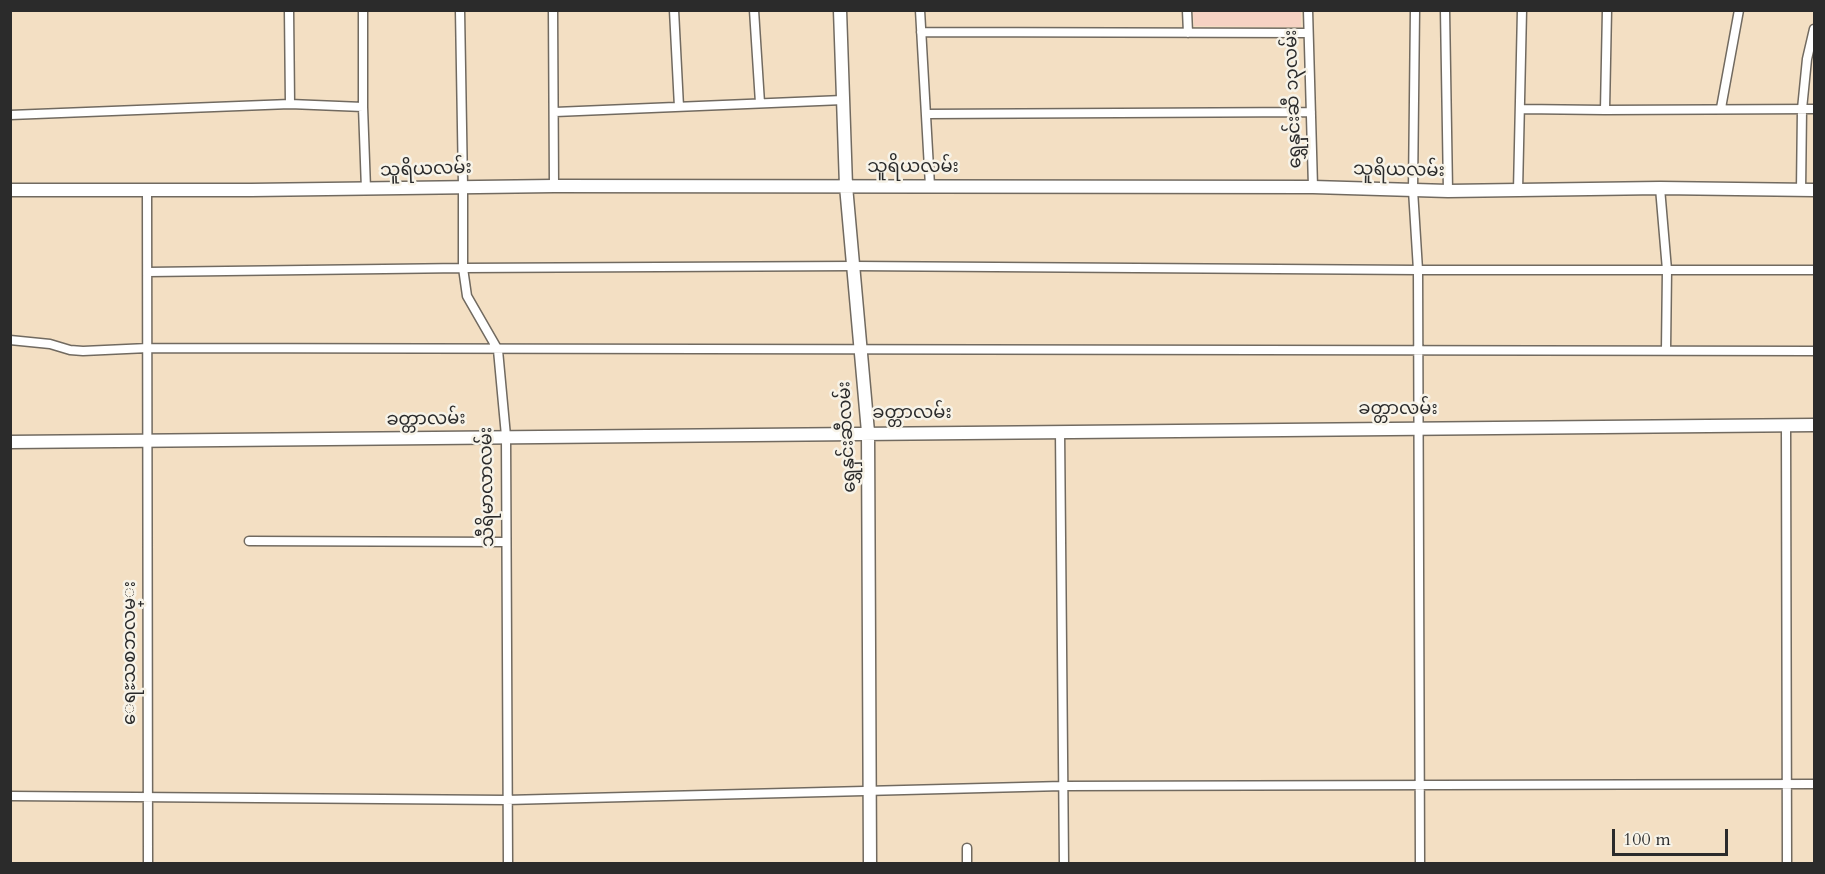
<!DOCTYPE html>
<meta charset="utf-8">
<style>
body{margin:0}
#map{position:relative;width:1825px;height:874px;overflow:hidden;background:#f3dfc3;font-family:Cardo,serif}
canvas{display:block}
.frame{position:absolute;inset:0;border:12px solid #2b2b2b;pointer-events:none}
.scale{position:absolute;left:1612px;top:829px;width:116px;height:27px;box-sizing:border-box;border:3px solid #2b2b2b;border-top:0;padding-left:8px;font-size:18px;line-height:21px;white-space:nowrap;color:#2b2b2b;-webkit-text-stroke:4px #f7f3e8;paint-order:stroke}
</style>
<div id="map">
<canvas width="1825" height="874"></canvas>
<div class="frame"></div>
<div class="scale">100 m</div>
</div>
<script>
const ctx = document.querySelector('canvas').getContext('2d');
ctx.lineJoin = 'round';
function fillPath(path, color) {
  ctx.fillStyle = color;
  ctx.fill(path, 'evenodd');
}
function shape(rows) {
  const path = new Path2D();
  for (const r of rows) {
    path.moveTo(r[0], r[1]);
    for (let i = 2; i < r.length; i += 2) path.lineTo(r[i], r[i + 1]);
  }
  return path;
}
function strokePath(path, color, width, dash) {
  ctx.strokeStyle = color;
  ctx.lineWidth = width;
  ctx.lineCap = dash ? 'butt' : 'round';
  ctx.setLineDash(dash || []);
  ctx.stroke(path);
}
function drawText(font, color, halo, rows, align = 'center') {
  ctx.font = font + ' Cardo,"Noto Sans Myanmar",serif';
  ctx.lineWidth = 5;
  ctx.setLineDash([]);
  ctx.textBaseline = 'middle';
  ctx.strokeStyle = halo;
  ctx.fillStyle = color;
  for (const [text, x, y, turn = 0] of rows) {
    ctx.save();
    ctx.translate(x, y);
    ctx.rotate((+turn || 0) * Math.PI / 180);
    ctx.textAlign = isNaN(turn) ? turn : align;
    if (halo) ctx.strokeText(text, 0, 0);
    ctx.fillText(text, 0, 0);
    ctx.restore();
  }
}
fillPath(shape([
 [1193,11,1301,11,1301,27,1194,26]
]), '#f6d2c3');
const street = shape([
 [289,10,290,104,363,107],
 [363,10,363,107,366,189],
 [460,10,463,186,463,268,467,296,498,350,506,436,508,864],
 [553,10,554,186],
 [674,10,679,107],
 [754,10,760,103],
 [920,10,930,186],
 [1187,10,1188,33],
 [1308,10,1313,187],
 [1415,10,1413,190,1418,270,1420,864],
 [1445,10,1448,191],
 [1607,10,1605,110,1814,109],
 [921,32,1308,33],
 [1721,108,1739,10],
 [1520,109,1605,110],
 [555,112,843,100],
 [926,114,1311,112],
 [10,115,290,104],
 [1660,188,1667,270,1666,350],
 [147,190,148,864],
 [1518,191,1522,10],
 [1801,191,1802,109,1807,59,1814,29],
 [148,272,463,268,854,266,1418,270,1814,270],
 [10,340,50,344,70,350,83,351,148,348,1814,351],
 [1786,425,1787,864],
 [1060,431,1064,864],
 [249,541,506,542],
 [10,796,506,800,1063,786,1814,784],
 [967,864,967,848]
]);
const secondary = shape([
 [840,10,846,186,868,432,870,864],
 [10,190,251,190,554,186,1313,187,1448,191,1660,188,1814,190],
 [10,442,1814,425]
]);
strokePath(street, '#716a60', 11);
strokePath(secondary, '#716a60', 15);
strokePath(street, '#fff', 8);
strokePath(secondary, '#fff', 12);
drawText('18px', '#2b2b2b', '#f7f3e8', [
 ["ရွှေနှင်းဆီ ၁၃လမ်း",1294,99,-92],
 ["သူရိယလမ်း",913,168],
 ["သူရိယလမ်း",426,170,-2],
 ["သူရိယလမ်း",1399,171,1],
 ["ခတ္တာလမ်း",1398,410],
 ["ခတ္တာလမ်း",912,414],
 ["ခတ္တာလမ်း",426,420,-1],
 ["ရွှေနှင်းဆီလမ်း",848,437,-93],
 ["သီရိမာလာလမ်း",488,487,-91],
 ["ေရႊသစၥာလမ္း",131,653,-90]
]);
</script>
